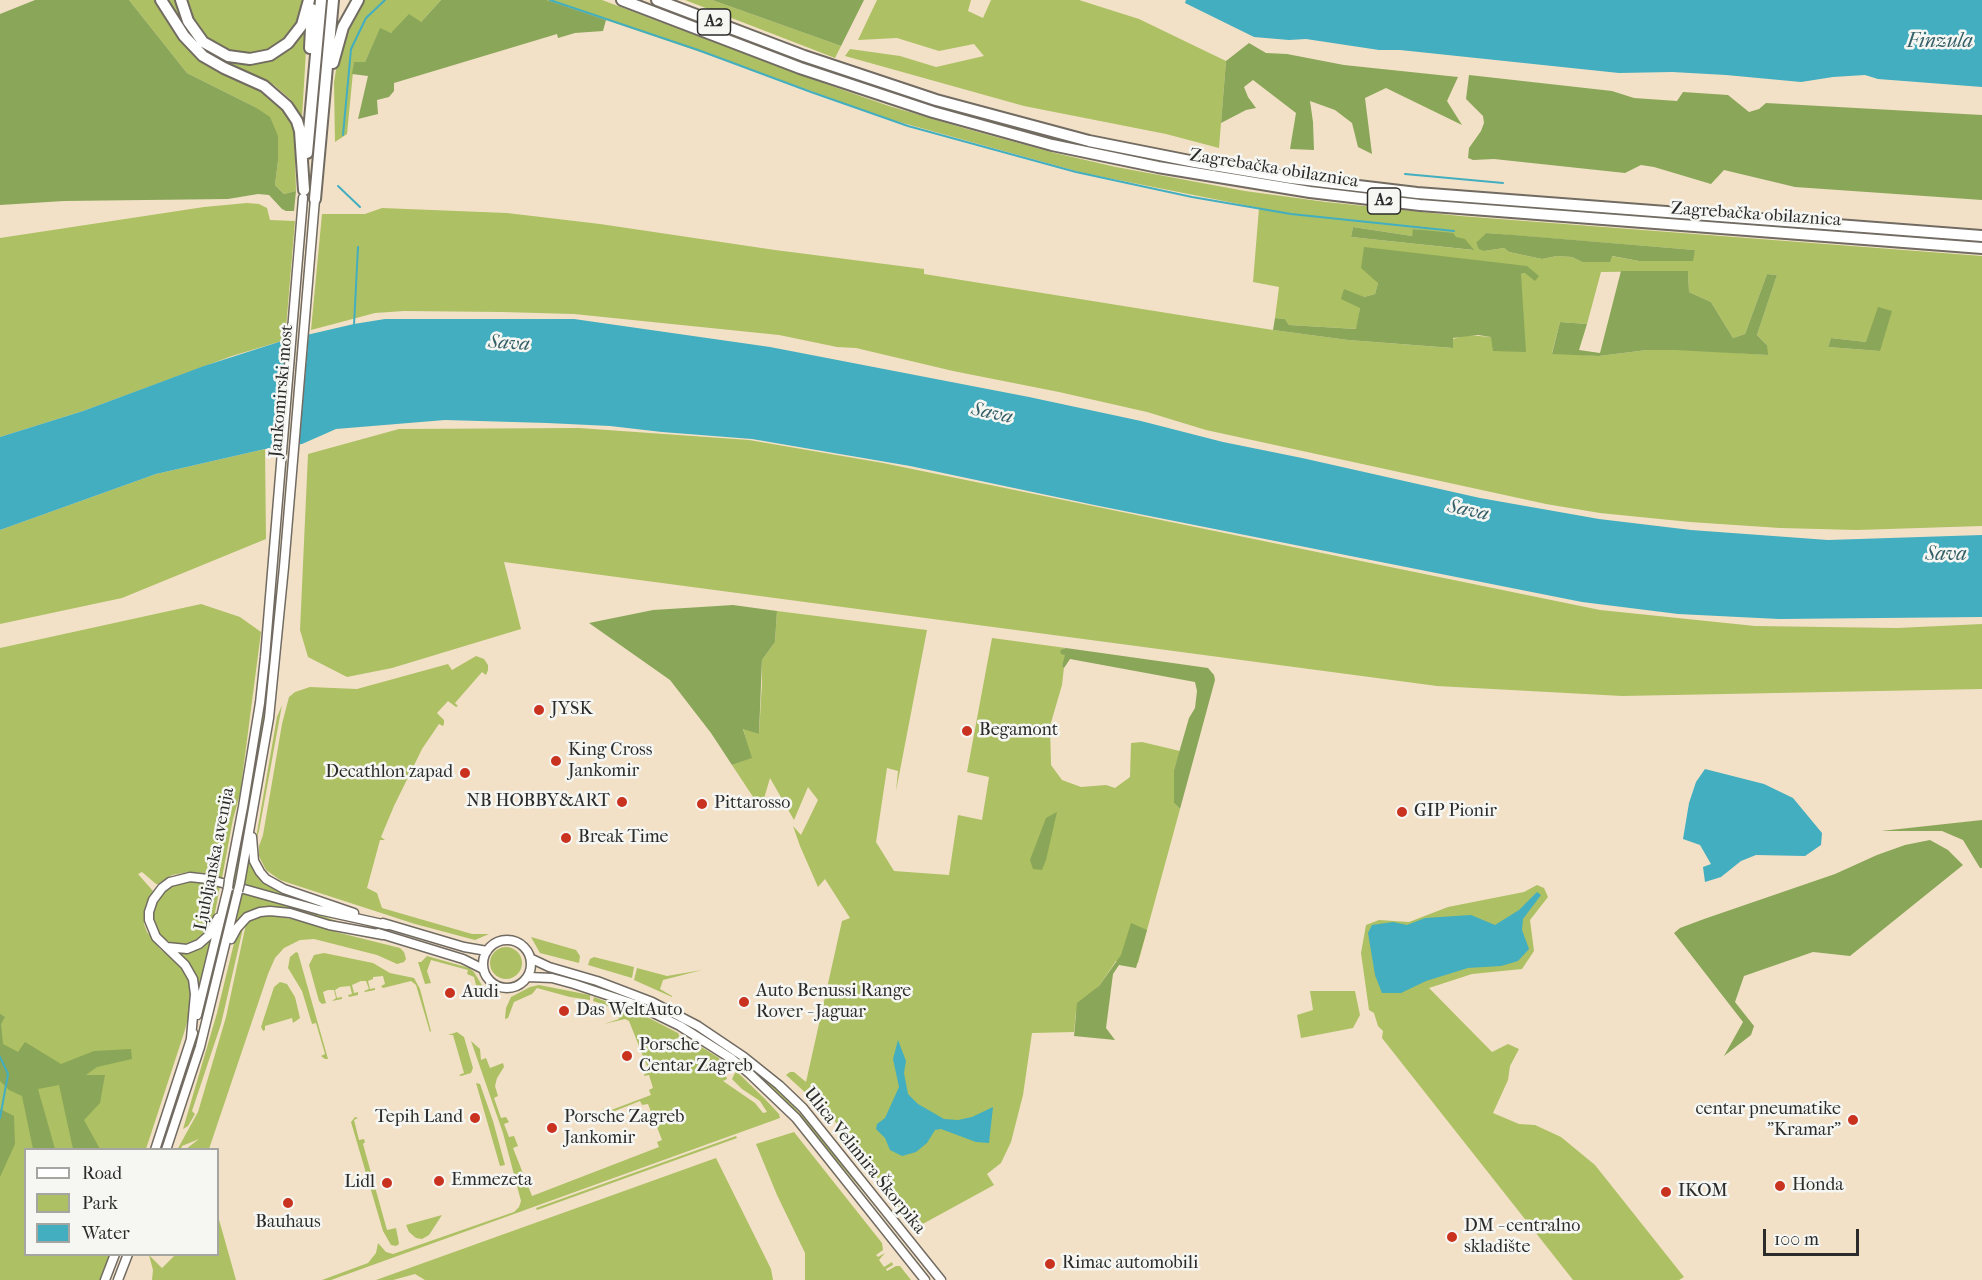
<!DOCTYPE html>
<meta charset="utf-8">
<style>
body{margin:0}
#map{position:relative;width:1982px;height:1280px;overflow:hidden;background:#f2e1c7;font-family:"IM FELL French Canon",serif}
canvas{display:block}
.legend{position:absolute;left:24px;top:1148px;width:195px;height:108px;box-sizing:border-box;background:#f6f6f2;border:2px solid #a5a5a2;margin:0;padding:8px 10px;list-style:none;font-size:18px;color:#2b2b2b}
.legend li{display:flex;align-items:center;gap:12px;height:30px}
.legend b{width:30px;border:2px solid #a5a5a2}
.scale{position:absolute;left:1763px;top:1229px;width:96px;height:27px;box-sizing:border-box;border:3px solid #2b2b2b;border-top:0;padding-left:8px;font-size:18px;line-height:21px;white-space:nowrap;color:#2b2b2b;-webkit-text-stroke:4px #f6f6f2;paint-order:stroke}
</style>
<div id="map">
<canvas width="1982" height="1280"></canvas>
<ul class="legend">
<li><b style="height:8px;background:#fff"></b>Road</li>
<li><b style="height:16px;background:#adc063"></b>Park</li>
<li><b style="height:16px;background:#42aec0"></b>Water</li>
</ul>
<div class="scale">100 m</div>
</div>
<script>
const ctx = document.querySelector('canvas').getContext('2d');
ctx.lineJoin = 'round';
function fillPath(path, color) {
  ctx.fillStyle = color;
  ctx.fill(path, 'evenodd');
}
function shape(rows) {
  const path = new Path2D();
  for (const r of rows) {
    if (r.length === 3) {
      path.moveTo(r[0] + r[2], r[1]);
      path.arc(r[0], r[1], r[2], 0, 2 * Math.PI);
      continue;
    }
    path.moveTo(r[0], r[1]);
    for (let i = 2; i < r.length; i += 2) path.lineTo(r[i], r[i + 1]);
  }
  return path;
}
function strokePath(path, color, width, dash) {
  ctx.strokeStyle = color;
  ctx.lineWidth = width;
  ctx.lineCap = dash ? 'butt' : 'round';
  ctx.setLineDash(dash || []);
  ctx.stroke(path);
}
function drawText(font, color, halo, rows, align = 'center') {
  ctx.font = font + ' "IM FELL French Canon",serif';
  ctx.lineWidth = 5;
  ctx.setLineDash([]);
  ctx.textBaseline = 'middle';
  ctx.strokeStyle = halo;
  ctx.fillStyle = color;
  for (const [text, x, y, turn = 0] of rows) {
    ctx.save();
    ctx.translate(x, y);
    ctx.rotate((+turn || 0) * Math.PI / 180);
    ctx.textAlign = isNaN(turn) ? turn : align;
    if (halo) ctx.strokeText(text, 0, 0);
    ctx.fillText(text, 0, 0);
    ctx.restore();
  }
}
fillPath(shape([
 [129,0,154,0,178,37,199,60,261,89,283,108,294,124,296,191,284,194,275,185,278,161,255,107,187,73],
 [167,0,177,0,183,22,193,37,206,50,222,58,266,60,308,18,302,117,291,100,274,85,211,56,202,49,189,35],
 [185,0,307,0,300,21,286,41,265,52,242,55,216,48,194,26],
 [363,0,441,0,420,23,390,33,380,29,365,62,354,62,347,134,335,142,334,83,337,63,343,38],
 [547,0,602,0,823,83,889,106,967,129,1055,153,1116,167,1245,191,1326,202,1460,216,1982,256,1982,526,1857,530,1780,528,1690,522,1600,513,1546,504,1206,430,1147,412,1059,392,953,371,856,348,837,347,779,335,574,314,502,312,404,311,375,313,311,330,322,214,365,214,382,208,507,213,600,224,775,250,924,269,924,274,1273,330,1348,340,1452,348,1453,339,1467,335,1491,337,1521,274,1525,273,1527,266,1378,283,1375,294,1364,297,1360,308,1357,329,1289,325,1285,319,1275,318,1279,287,1253,282,1259,208,1083,173,885,118,739,65],
 [1353,227,1412,236,1414,229,1454,236,1473,250,1351,237],
 [1486,233,1695,250,1692,261,1639,261,1611,256,1582,262,1572,257,1557,256,1542,259,1509,252,1504,248,1484,251,1476,244],
 [1688,271,1689,292,1711,302,1733,338,1745,334,1767,274,1777,275,1757,335,1767,345,1767,355,1693,350,1647,350,1599,356,1552,353,1560,322,1587,324,1601,272],
 [1831,338,1866,342,1880,351,1828,347],
 [685,0,712,0,841,46,835,58],
 [877,0,971,0,968,11,983,18,991,0,1079,0,1139,19,1226,61,1219,148,1166,134,1024,106,845,56,850,49,900,56,936,67,984,56,974,44,939,51,897,38,858,40],
 [247,203,259,204,267,208,270,220,295,221,285,340,232,356,83,411,0,437,0,238,204,207],
 [579,428,749,440,883,463,1600,610,1755,626,1897,628,1982,624,1982,689,1622,696,1437,686,504,562,521,629,392,668,347,677,308,657,300,630,308,454,399,429],
 [265,449,266,539,122,598,0,624,0,530,156,474],
 [201,604,240,617,261,632,240,794,233,819,222,878,205,873,189,872,172,875,158,884,156,884,142,872,138,874,153,891,146,904,144,912,144,924,147,932,160,949,183,968,188,977,192,988,190,1011,184,1033,146,1149,26,1150,26,1254,110,1255,100,1280,0,1280,0,648],
 [275,607,277,609,266,708,260,749,235,892,233,892,231,890,273,608],
 [777,611,927,630,896,791,898,771,887,768,876,842,894,871,949,875,958,815,982,820,989,777,967,772,992,638,1066,648,1060,650,1066,655,1062,666,1064,667,1062,685,1050,726,1051,765,1062,780,1081,787,1106,785,1115,788,1130,777,1131,743,1142,742,1180,751,1174,770,1174,803,1180,809,1138,963,1116,961,1099,986,1076,1012,1074,1032,1032,1033,1023,1095,1011,1142,1001,1163,987,1174,994,1185,919,1226,914,1226,907,1218,865,1165,832,1117,786,1075,790,1072,794,1072,806,1082,842,921,850,918,825,879,818,887,800,846,793,826,801,835,818,800,808,787,794,820,770,778,761,809,732,765,751,758,743,728,759,734,762,683,762,660,775,642],
 [476,656,484,659,488,665,488,670,486,675,482,672,455,703,458,706,456,707,448,701,437,713,444,720,444,724,443,726,439,724,422,749,394,806,381,837,385,840,380,840,367,888,377,893,382,908,472,934,489,934,475,940,415,924,295,885,280,880,266,870,259,856,259,846,263,835,282,724,289,697,295,692,310,687,357,689,448,664,452,670],
 [282,705,259,831,255,844,277,717],
 [249,854,257,873,344,912,244,884],
 [190,881,220,886,215,913,210,927,203,937,196,942,180,945,167,941,157,932,154,921,154,912,158,901,166,891,176,884],
 [1537,885,1544,888,1548,897,1530,920,1534,951,1522,969,1472,974,1429,988,1492,1052,1508,1044,1519,1049,1510,1066,1508,1080,1493,1113,1519,1124,1535,1125,1561,1137,1595,1165,1684,1277,1679,1280,1573,1280,1382,1038,1383,1031,1378,1026,1374,1013,1369,1010,1361,953,1366,925,1379,920,1409,922,1448,907,1524,892],
 [242,893,315,913,339,922,272,908,234,926],
 [267,915,304,921,336,932,400,948,404,952,406,959,404,962,397,964,377,955,314,939,300,940,284,948,275,958,268,974,209,1149,186,1149,199,1139,182,1146,181,1149,177,1150,198,1112,226,1017,246,924,252,919],
 [244,924,221,1024,192,1111,195,1114,188,1126,183,1129,217,1013,235,939],
 [212,937,199,991,194,971,176,952,184,953],
 [531,937,576,950,580,956,579,963,540,953],
 [506,963,16],
 [296,952,298,953,328,1059,325,1059,321,1056,325,1054,316,1023,312,1024,302,991,288,968,290,957],
 [324,953,373,963,390,973,414,978,420,989,431,1031,430,1032,416,985,411,981,383,988,381,986,385,984,383,976,373,977,373,979,368,981,370,989,375,988,375,990,365,992,364,991,369,989,366,981,361,981,352,985,354,993,358,992,358,995,349,997,348,995,352,994,350,986,340,987,335,990,337,998,342,997,342,999,332,1001,336,998,334,990,328,990,323,992,326,1003,322,1004,319,1001,309,965,314,955],
 [427,956,469,968,474,972,489,997,479,994,481,986,476,985,474,977,467,974,468,970,431,960,427,971,431,983,425,984,418,962,421,962],
 [594,957,634,967,632,978,588,965,590,959],
 [637,968,667,976,702,970,663,980,660,989,672,996,672,997,634,980],
 [280,982,287,984,295,997,300,1018,293,1023,292,1018,265,1026,265,1030,263,1031,261,1027,274,987],
 [539,985,590,995,590,1000,570,997,537,988,532,994,514,1002,508,1018,505,1019,506,1008,511,997,530,987],
 [599,985,633,997,685,1022,740,1058,768,1080,824,1138,891,1224,795,1112,766,1083,739,1060,703,1036,671,1018,642,1004,599,987],
 [1310,991,1355,991,1360,1015,1353,1028,1301,1038,1297,1015,1313,1010],
 [594,997,647,1017,678,1033,686,1051,691,1050,691,1044,694,1042,703,1048,719,1058,727,1079,723,1081,755,1103,763,1113,767,1112,760,1101,742,1089,732,1079,736,1071,765,1099,779,1114,780,1118,331,1280,322,1280,368,1263,376,1253,378,1243,386,1252,393,1254,514,1212,519,1207,521,1201,503,1133,471,1041,480,1049,481,1060,486,1058,490,1068,503,1063,504,1067,497,1078,495,1086,498,1096,494,1098,501,1118,506,1117,509,1122,504,1124,509,1137,514,1136,518,1146,513,1148,532,1196,659,1147,657,1142,662,1140,648,1104,642,1105,640,1101,607,1114,609,1118,606,1118,603,1109,604,1108,606,1112,651,1095,649,1090,653,1088,649,1075,644,1076,645,1073,649,1071,629,1021,625,1019,604,1024,619,1019,617,1009,593,1001],
 [457,1032,464,1037,473,1068,471,1073,461,1076,459,1075,464,1073,453,1035,448,1035],
 [476,1083,480,1084,493,1121,505,1165,500,1166],
 [355,1117,358,1118,354,1120,359,1140,364,1139,365,1142,363,1144,387,1230,396,1228,398,1238,399,1244,396,1246,391,1245,383,1231,351,1122],
 [794,1132,882,1243,883,1250,876,1255,878,1257,885,1253,879,1260,884,1267,892,1262,893,1265,886,1269,887,1271,896,1266,900,1266,911,1280,805,1280,805,1253,777,1195,756,1144],
 [736,1136,737,1138,537,1210,536,1208],
 [716,1158,771,1269,773,1280,425,1280,415,1274,393,1280,376,1280],
 [442,1215,429,1235,422,1239,416,1238,409,1232,406,1225],
 [218,1216,236,1280,152,1280,153,1270,149,1255,162,1268,175,1255,218,1254]
]), '#adc063');
fillPath(shape([
 [35,0,129,0,187,73,255,107,270,117,278,136,278,161,275,185,284,194,296,191,294,211,286,211,282,209,269,195,258,194,228,199,64,201,0,205,0,14],
 [441,0,547,0,606,20,603,31,575,33,558,38,557,34,394,83,394,91,389,97,377,100,378,114,358,119,368,76,352,74,354,62,365,62,380,28,391,33,409,14,421,22],
 [712,0,864,0,841,46],
 [1249,43,1266,53,1287,54,1344,65,1458,77,1447,101,1462,125,1386,88,1365,98,1372,154,1358,147,1352,123,1335,110,1310,101,1313,122,1314,150,1290,149,1296,113,1253,80,1244,87,1248,97,1256,108,1246,110,1221,123,1226,61],
 [1469,75,1612,91,1634,98,1677,101,1683,92,1728,95,1749,112,1759,109,1766,103,1982,115,1982,200,1795,187,1724,170,1711,184,1654,167,1641,165,1625,173,1494,159,1473,160,1468,158,1469,148,1481,131,1484,123,1483,116,1466,99],
 [1353,227,1412,236,1413,229,1453,233,1456,237,1465,239,1474,250,1351,237],
 [1486,233,1514,235,1695,250,1693,261,1639,261,1612,256,1610,262,1582,262,1572,257,1557,256,1542,259,1509,252,1504,248,1484,251,1479,249,1476,243],
 [1364,247,1527,266,1539,276,1535,281,1525,273,1521,274,1526,352,1493,351,1491,337,1478,335,1453,338,1453,348,1348,340,1273,330,1275,318,1285,319,1289,325,1356,329,1360,308,1341,299,1344,289,1364,297,1375,294,1378,283,1361,268],
 [1621,271,1688,271,1689,292,1711,302,1733,338,1745,334,1767,274,1777,275,1757,335,1767,345,1768,355,1675,350,1647,350,1599,356,1552,354,1560,322,1587,324,1579,350,1600,353],
 [1878,307,1892,311,1880,351,1828,347,1831,338,1866,342],
 [733,605,777,611,775,642,762,660,759,734,743,729,752,758,732,765,711,733,670,680,589,623,653,610],
 [1066,648,1208,668,1214,675,1215,680,1180,809,1174,803,1174,770,1189,718,1195,708,1197,691,1195,682,1070,659,1064,668,1062,666,1065,655,1061,654,1060,650],
 [1057,812,1046,860,1042,870,1033,869,1030,860,1046,818],
 [1982,820,1982,868,1980,868,1963,840,1942,831,1881,831],
 [1930,840,1948,850,1963,865,1850,956,1813,952,1744,976,1735,1002,1754,1026,1751,1035,1724,1056,1743,1022,1674,933,1680,928,1704,919,1835,874,1877,855,1905,845],
 [1131,923,1147,930,1136,968,1119,965,1113,974,1106,1028,1115,1040,1074,1036,1077,1003,1099,986,1121,955],
 [0,1014,5,1017,1,1024,3,1044,18,1052,25,1042,61,1064,94,1051,131,1049,132,1059,97,1067,86,1075,105,1075,100,1103,84,1120,100,1149,73,1149,59,1085,38,1089,55,1149,33,1149,22,1096,9,1090,0,1081],
 [0,1109,14,1116,15,1144,0,1177]
]), '#8aa659');
fillPath(shape([
 [1186,0,1982,0,1982,87,1878,79,1865,75,1833,77,1801,82,1726,75,1672,72,1619,73,1400,50,1379,50,1306,39,1289,40,1254,37,1185,3],
 [385,319,574,319,770,347,1029,397,1141,421,1223,442,1302,458,1480,498,1599,519,1691,530,1828,540,1982,535,1982,617,1779,619,1678,614,1582,602,1099,506,910,466,752,439,662,432,610,426,547,423,445,420,336,429,302,444,265,449,156,474,0,530,0,437,83,411,204,366,285,340,354,324],
 [1705,769,1764,784,1793,798,1822,833,1821,845,1805,856,1756,855,1741,861,1721,877,1705,882,1703,867,1711,864,1700,845,1683,839,1689,803,1696,782],
 [1537,892,1541,895,1523,919,1522,930,1529,949,1518,961,1501,966,1468,968,1426,981,1401,993,1382,993,1375,975,1368,933,1372,925,1393,922,1407,925,1425,918,1471,915,1495,925,1519,910],
 [898,1040,906,1061,904,1073,908,1094,918,1104,944,1119,958,1120,972,1117,993,1107,989,1143,976,1142,941,1129,935,1130,927,1143,916,1152,902,1156,890,1150,885,1138,876,1129,877,1124,885,1118,899,1087,893,1059]
]), '#42aec0');
fillPath(shape([
 [309,332,299,447,277,451,287,336]
]), '#f2e1c7');
strokePath(shape([
 [550,0,698,50,811,92,908,126,1076,172,1192,197,1291,214,1454,231],
 [343,135,351,49,366,18,385,0],
 [1405,174,1503,183],
 [338,186,360,207],
 [354,325,358,247],
 [0,1057,8,1074,0,1118]
]), '#42aec0', 2);
const secondary = shape([
 [252,837,254,861,260,872,266,879,284,889,354,913],
 [229,880,243,807,260,703,265,657,303,198],
 [240,883,269,718,284,567,315,199],
 [383,923,464,947,487,951],
 [378,933,463,959,483,969],
 [231,939,237,928,247,917,260,912,270,911,290,913,329,925,383,935],
 [507,964,24],
 [167,947,187,949,199,944,208,936,218,918],
 [532,959,549,967,597,981,652,1002,698,1026,744,1057,779,1085,803,1108,941,1280],
 [529,977,552,978,574,984,637,1005,680,1026,732,1059,750,1074,796,1118,925,1280],
 [197,1015,228,888],
 [191,1038,195,994,193,979,185,965,156,937,149,920,149,912,153,900,162,888,170,882,190,877,208,879,319,910,387,925],
 [155,1150,193,1033],
 [166,1150,200,1047,238,891],
 [105,1280,115,1254],
 [118,1280,128,1254]
]);
const highway = shape([
 [161,0,184,36,203,56,224,68,264,86,287,106,297,121,300,131,304,190],
 [181,0,188,21,203,42,228,56,250,59,270,55,288,43,302,25,309,0],
 [622,0,800,68,933,112,1052,145,1158,167,1310,192,1420,205,1982,248],
 [657,0,804,56,936,100,1089,141,1195,162,1291,178,1417,193,1982,236],
 [310,48,312,9],
 [333,63,343,27,358,0],
 [307,153,321,0],
 [315,199,333,0]
]);
strokePath(secondary, '#716b62', 11);
strokePath(highway, '#716b62', 14);
strokePath(secondary, '#fff', 8);
strokePath(highway, '#fff', 10);
const secondaryBridge = shape([
 [228,888,229,880],
 [238,891,240,883]
]);
strokePath(secondaryBridge, '#716b62', 11, []);
strokePath(secondaryBridge, '#fff', 8);
for (const [x, y, r, color] of [
 [539,710,6,"#c8321e"],
 [967,731,6,"#c8321e"],
 [556,761,6,"#c8321e"],
 [465,773,6,"#c8321e"],
 [622,802,6,"#c8321e"],
 [702,804,6,"#c8321e"],
 [1402,812,6,"#c8321e"],
 [566,838,6,"#c8321e"],
 [450,993,6,"#c8321e"],
 [744,1002,6,"#c8321e"],
 [564,1011,6,"#c8321e"],
 [627,1056,6,"#c8321e"],
 [475,1118,6,"#c8321e"],
 [1853,1120,6,"#c8321e"],
 [552,1128,6,"#c8321e"],
 [439,1181,6,"#c8321e"],
 [387,1183,6,"#c8321e"],
 [1780,1186,6,"#c8321e"],
 [1666,1192,6,"#c8321e"],
 [288,1203,6,"#c8321e"],
 [1452,1237,6,"#c8321e"],
 [1050,1264,6,"#c8321e"]
]) {
  const dot = new Path2D();
  dot.arc(x, y, r, 0, 2 * Math.PI);
  ctx.fillStyle = color;
  ctx.fill(dot);
  strokePath(dot, '#f6f6f2', 2);
}
for (const [x, y, w] of [
 [714,22,33],
 [1384,201,33]
]) {
  const box = new Path2D();
  box.roundRect(x - w / 2, y - 13, w, 26, 4.5);
  ctx.fillStyle = '#f6f6f2';
  ctx.fill(box);
  strokePath(box, '#2b2b2b', 1.5);
}
drawText('bold 16px', '#2b2b2b', null, [
 ["A2",714,22],
 ["A2",1384,201]
]);
drawText('18px', '#2b2b2b', '#f6f6f2', [
 ["Zagrebačka obilaznica",1274,169,9],
 ["Zagrebačka obilaznica",1756,215,4],
 ["Jankomirski most",282,391,-85],
 ["Ljubljanska avenija",215,859,-79],
 ["Ulica Velimira Škorpika",864,1161,51]
]);
drawText('18px', '#2b2b2b', '#f6f6f2', [
 ["JYSK",551,710],
 ["Begamont",979,731],
 ["King Cross",568,751],
 ["Jankomir",568,772],
 ["Decathlon zapad",453,773,"right"],
 ["NB HOBBY&ART",610,802,"right"],
 ["Pittarosso",714,804],
 ["GIP Pionir",1414,812],
 ["Break Time",578,838],
 ["Auto Benussi Range",756,992],
 ["Rover - Jaguar",756,1013],
 ["Audi",462,993],
 ["Das WeltAuto",576,1011],
 ["Porsche",639,1046],
 ["Centar Zagreb",639,1067],
 ["centar pneumatike",1841,1110,"right"],
 ["\"Kramar\"",1841,1131,"right"],
 ["Tepih Land",463,1118,"right"],
 ["Porsche Zagreb",564,1118],
 ["Jankomir",564,1139],
 ["Emmezeta",451,1181],
 ["Lidl",375,1183,"right"],
 ["Honda",1792,1186],
 ["IKOM",1678,1192],
 ["Bauhaus",288,1223,"center"],
 ["DM - centralno",1464,1227],
 ["skladište",1464,1248],
 ["Rimac automobili",1062,1264]
], 'left');
drawText('italic 20px', '#345f67', '#f6f6f2', [
 ["Finzula",1940,42],
 ["Sava",509,344,3],
 ["Sava",992,414,12],
 ["Sava",1468,511,12],
 ["Sava",1946,555]
]);
</script>
